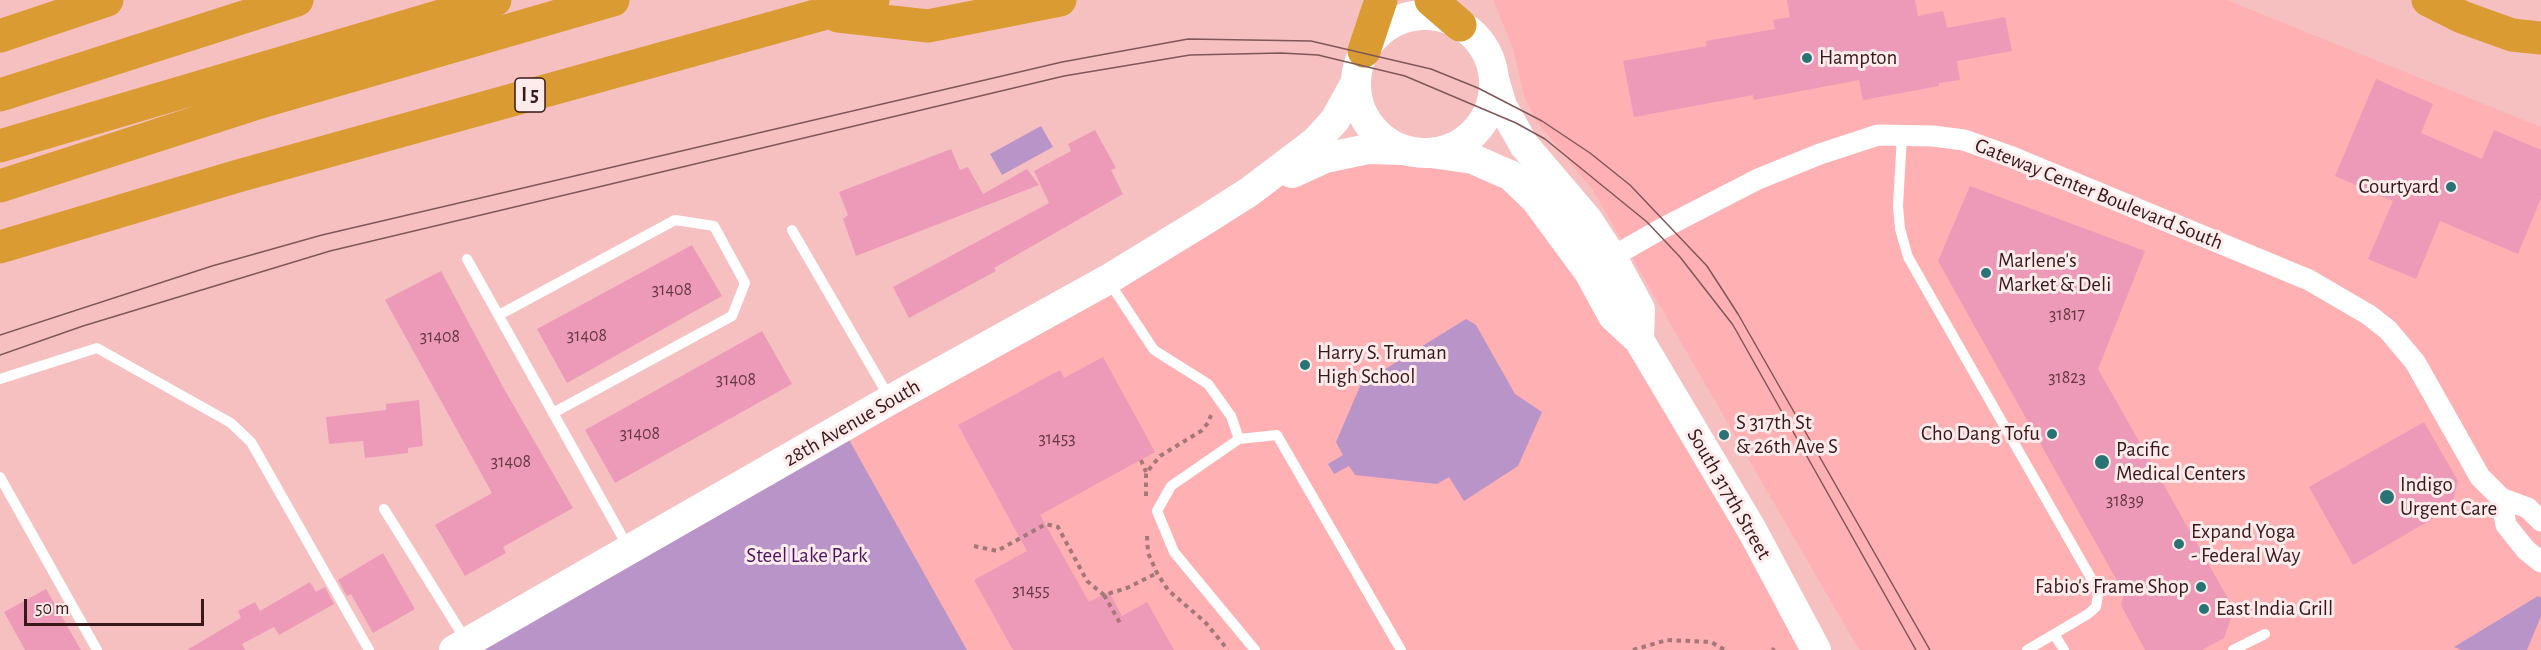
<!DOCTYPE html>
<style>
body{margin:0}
#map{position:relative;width:2541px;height:650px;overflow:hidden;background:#f6c0c1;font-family:"Alegreya Sans",sans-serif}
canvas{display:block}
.scale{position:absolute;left:24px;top:599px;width:180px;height:27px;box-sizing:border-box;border:3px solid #39181a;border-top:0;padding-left:8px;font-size:18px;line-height:21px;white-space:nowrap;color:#39181a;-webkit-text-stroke:4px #feebeb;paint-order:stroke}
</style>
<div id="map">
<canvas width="2541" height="650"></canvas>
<div class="scale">50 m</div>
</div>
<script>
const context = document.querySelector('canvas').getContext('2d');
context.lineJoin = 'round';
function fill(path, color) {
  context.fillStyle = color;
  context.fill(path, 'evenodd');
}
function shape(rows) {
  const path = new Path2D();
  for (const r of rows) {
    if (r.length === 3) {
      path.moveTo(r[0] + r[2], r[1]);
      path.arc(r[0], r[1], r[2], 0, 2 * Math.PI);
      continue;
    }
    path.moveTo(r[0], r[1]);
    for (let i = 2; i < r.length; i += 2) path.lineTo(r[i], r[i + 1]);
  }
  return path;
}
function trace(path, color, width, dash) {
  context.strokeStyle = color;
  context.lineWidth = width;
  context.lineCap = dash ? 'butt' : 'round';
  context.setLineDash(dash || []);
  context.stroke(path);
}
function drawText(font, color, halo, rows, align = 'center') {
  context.font = font + ' "Alegreya Sans",sans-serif';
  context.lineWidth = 6;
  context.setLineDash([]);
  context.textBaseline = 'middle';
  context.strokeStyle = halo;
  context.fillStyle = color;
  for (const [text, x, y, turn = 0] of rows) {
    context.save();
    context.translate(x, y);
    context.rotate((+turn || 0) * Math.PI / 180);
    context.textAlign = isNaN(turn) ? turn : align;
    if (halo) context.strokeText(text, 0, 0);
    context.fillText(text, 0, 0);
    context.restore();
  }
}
const built = shape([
 [1493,0,2227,0,2541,127,2541,650,1859,650,1593,190,1536,121,1524,96,1513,48],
 [1416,153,1473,159,1584,239,1816,650,967,650,843,429,1325,158]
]);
const green = shape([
 [1041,126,1053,147,1002,175,990,154],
 [1466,319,1476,325,1515,394,1542,412,1518,466,1464,501,1449,477,1437,484,1355,475,1349,466,1334,474,1328,464,1343,455,1336,442,1361,384],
 [843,429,967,650,454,650],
 [2538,596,2541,598,2541,616,2527,650,2462,650,2454,647]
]);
const building = shape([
 [1787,0,1915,0,1918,16,1943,11,1947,28,2005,17,2012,51,1957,61,1960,80,1939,83,1939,86,1863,100,1859,80,1754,100,1753,95,1634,117,1623,61,1707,46,1706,41,1775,29,1773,20,1790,17],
 [2376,79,2433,104,2421,133,2482,159,2494,130,2541,150,2541,198,2518,254,2440,221,2416,279,2368,259,2393,201,2335,176],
 [1095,130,1116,168,1111,170,1123,194,994,268,996,271,909,318,893,287,1049,203,1034,171,1071,151,1068,144],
 [951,149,960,170,968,167,983,194,1027,169,1039,185,856,256,843,219,848,215,839,192],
 [1970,186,2145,251,2098,369,2234,609,2224,638,2202,650,2145,650,2121,605,2124,593,1938,261],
 [692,245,722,296,567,383,537,329],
 [441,271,503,387,573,508,503,547,506,553,465,576,435,525,492,493,385,300],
 [762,331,792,384,615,483,585,430],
 [1103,357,1155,452,1040,515,1089,602,1109,592,1122,616,1147,602,1174,650,1013,650,974,580,1027,551,958,425,1060,370,1064,378],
 [419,400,423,446,408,448,408,453,365,458,363,441,329,444,326,417,386,410,386,404],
 [2424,422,2458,481,2451,508,2353,565,2309,487],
 [383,553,415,609,373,633,351,594,347,596,338,580],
 [310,582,316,592,325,587,334,604,279,635,274,627,242,644,245,650,187,650,241,618,238,611,255,602,260,611],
 [46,589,81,650,25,650,4,612]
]);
const path = shape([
 [1141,460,1146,472],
 [1146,496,1146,473,1160,456,1201,431,1208,423,1211,415],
 [1147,536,1148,553,1157,573,1168,590,1205,622,1228,650],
 [974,546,997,551,1046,524,1058,527,1087,581,1104,595,1127,588,1157,573],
 [1104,595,1120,623],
 [1633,650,1667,640,1711,642,1725,650],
 [1773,650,1774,648]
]);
const lane = shape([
 [1902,135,1898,206,1900,229,1908,257,2095,585,2098,595,2096,607,2088,614,2027,650],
 [792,230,889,397],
 [467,259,628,547],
 [1109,282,1154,350,1208,384,1231,416,1239,439],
 [499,315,675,220,714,226,745,283,732,316,553,413],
 [0,379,97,348,231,423,251,442,369,650],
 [0,477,97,650],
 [384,509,467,642],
 [2054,634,2064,650],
 [1255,650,1174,552,1157,511,1171,486,1239,439,1277,435,1401,650],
 [2233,650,2265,634]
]);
const street = shape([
 [1612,257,1661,229,1758,179,1820,154,1878,135,1933,136,1964,140,2012,157,2309,280,2369,315,2388,330,2415,362,2480,477,2501,498,2528,508,2541,521],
 [2501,498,2506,525,2526,550,2541,562]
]);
const secondary = shape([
 [1425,84,69],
 [1494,79,1502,106,1524,145,1587,219,1612,257,1640,309,1639,340],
 [1431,153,1473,159,1500,171,1510,175,1536,200,1589,272,1613,316,1639,340,1752,530,1816,650],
 [1292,173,1325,158,1368,149,1402,150],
 [454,650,890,400,1107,280,1205,220,1249,192,1315,142,1335,120,1356,82]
]);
const highway = shape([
 [1431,0,1460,25],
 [2428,0,2462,17,2512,35,2541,38],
 [838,16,928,26,1060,0],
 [0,36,107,0],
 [1364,51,1381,0],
 [0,95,297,0],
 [0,146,495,0],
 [0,186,254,104,613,0],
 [0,247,238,176,873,0]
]);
const tram = shape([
 [0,335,212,266,322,235,1062,62,1188,39,1311,41,1431,69,1478,88,1542,121,1590,153,1630,185,1707,266,1738,314,1930,650],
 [0,355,83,326,330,251,1064,76,1190,55,1281,53,1318,55,1405,76,1516,123,1545,139,1647,222,1680,257,1733,325,1916,650]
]);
const markers = [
 [1807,58,6,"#297374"],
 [2451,187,6,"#297374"],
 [1986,273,6,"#297374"],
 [1305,365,6,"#297374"],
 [2052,434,6,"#297374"],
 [1724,435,6,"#297374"],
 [2102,462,8,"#297374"],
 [2387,497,8,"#297374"],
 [2179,544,6,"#297374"],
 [2201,587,6,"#297374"],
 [2204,609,6,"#297374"]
];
const numberNames = [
 ["31408",672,290],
 ["31817",2067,315],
 ["31408",587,336],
 ["31408",440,337],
 ["31823",2067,378],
 ["31408",736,380],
 ["31408",640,434],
 ["31453",1057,439],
 ["31408",511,462],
 ["31839",2125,501],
 ["31455",1031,591]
];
const shields = [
 [530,95,30]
];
const shieldNames = [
 ["I 5",530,95]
];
const poiNames = [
 ["Hampton",1819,58],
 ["Courtyard",2439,187,"right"],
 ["Marlene's",1998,261],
 ["Market & Deli",1998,285],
 ["Harry S. Truman",1317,353],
 ["High School",1317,377],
 ["S 317th St",1736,423],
 ["& 26th Ave S",1736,447],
 ["Cho Dang Tofu",2040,434,"right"],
 ["Pacific",2116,450],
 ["Medical Centers",2116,474],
 ["Indigo",2400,485],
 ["Urgent Care",2400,509],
 ["Expand Yoga",2191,532],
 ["- Federal Way",2191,556],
 ["Fabio's Frame Shop",2189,587,"right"],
 ["East India Grill",2216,609]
];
const streetNames = [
 ["Gateway Center Boulevard South",2099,194,22],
 ["28th Avenue South",852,423,-30],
 ["South 317th Street",1729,494,60]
];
const parkNames = [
 ["Steel Lake Park",807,556]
];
fill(built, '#feb0b3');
fill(green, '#b994c8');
fill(building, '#ec9ab8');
trace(path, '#a47778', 4, [4.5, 4.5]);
trace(lane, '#fff', 10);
trace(street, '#fff', 21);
trace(secondary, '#fff', 30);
trace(highway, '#d99b32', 33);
trace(tram, '#805759', 1.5);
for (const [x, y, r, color] of markers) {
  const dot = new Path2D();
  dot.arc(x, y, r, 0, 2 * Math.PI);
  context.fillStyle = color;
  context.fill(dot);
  trace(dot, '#feebeb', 2);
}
drawText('18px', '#663842', null, numberNames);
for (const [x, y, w] of shields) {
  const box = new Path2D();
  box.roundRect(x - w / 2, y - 17, w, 34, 4.5);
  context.fillStyle = '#feebeb';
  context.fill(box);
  trace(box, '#39181a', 1.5);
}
drawText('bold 20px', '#39181a', null, shieldNames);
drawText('21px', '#39181a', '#feebeb', poiNames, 'left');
drawText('21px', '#39181a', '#feebeb', streetNames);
drawText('21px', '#4e1360', '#feebeb', parkNames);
</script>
